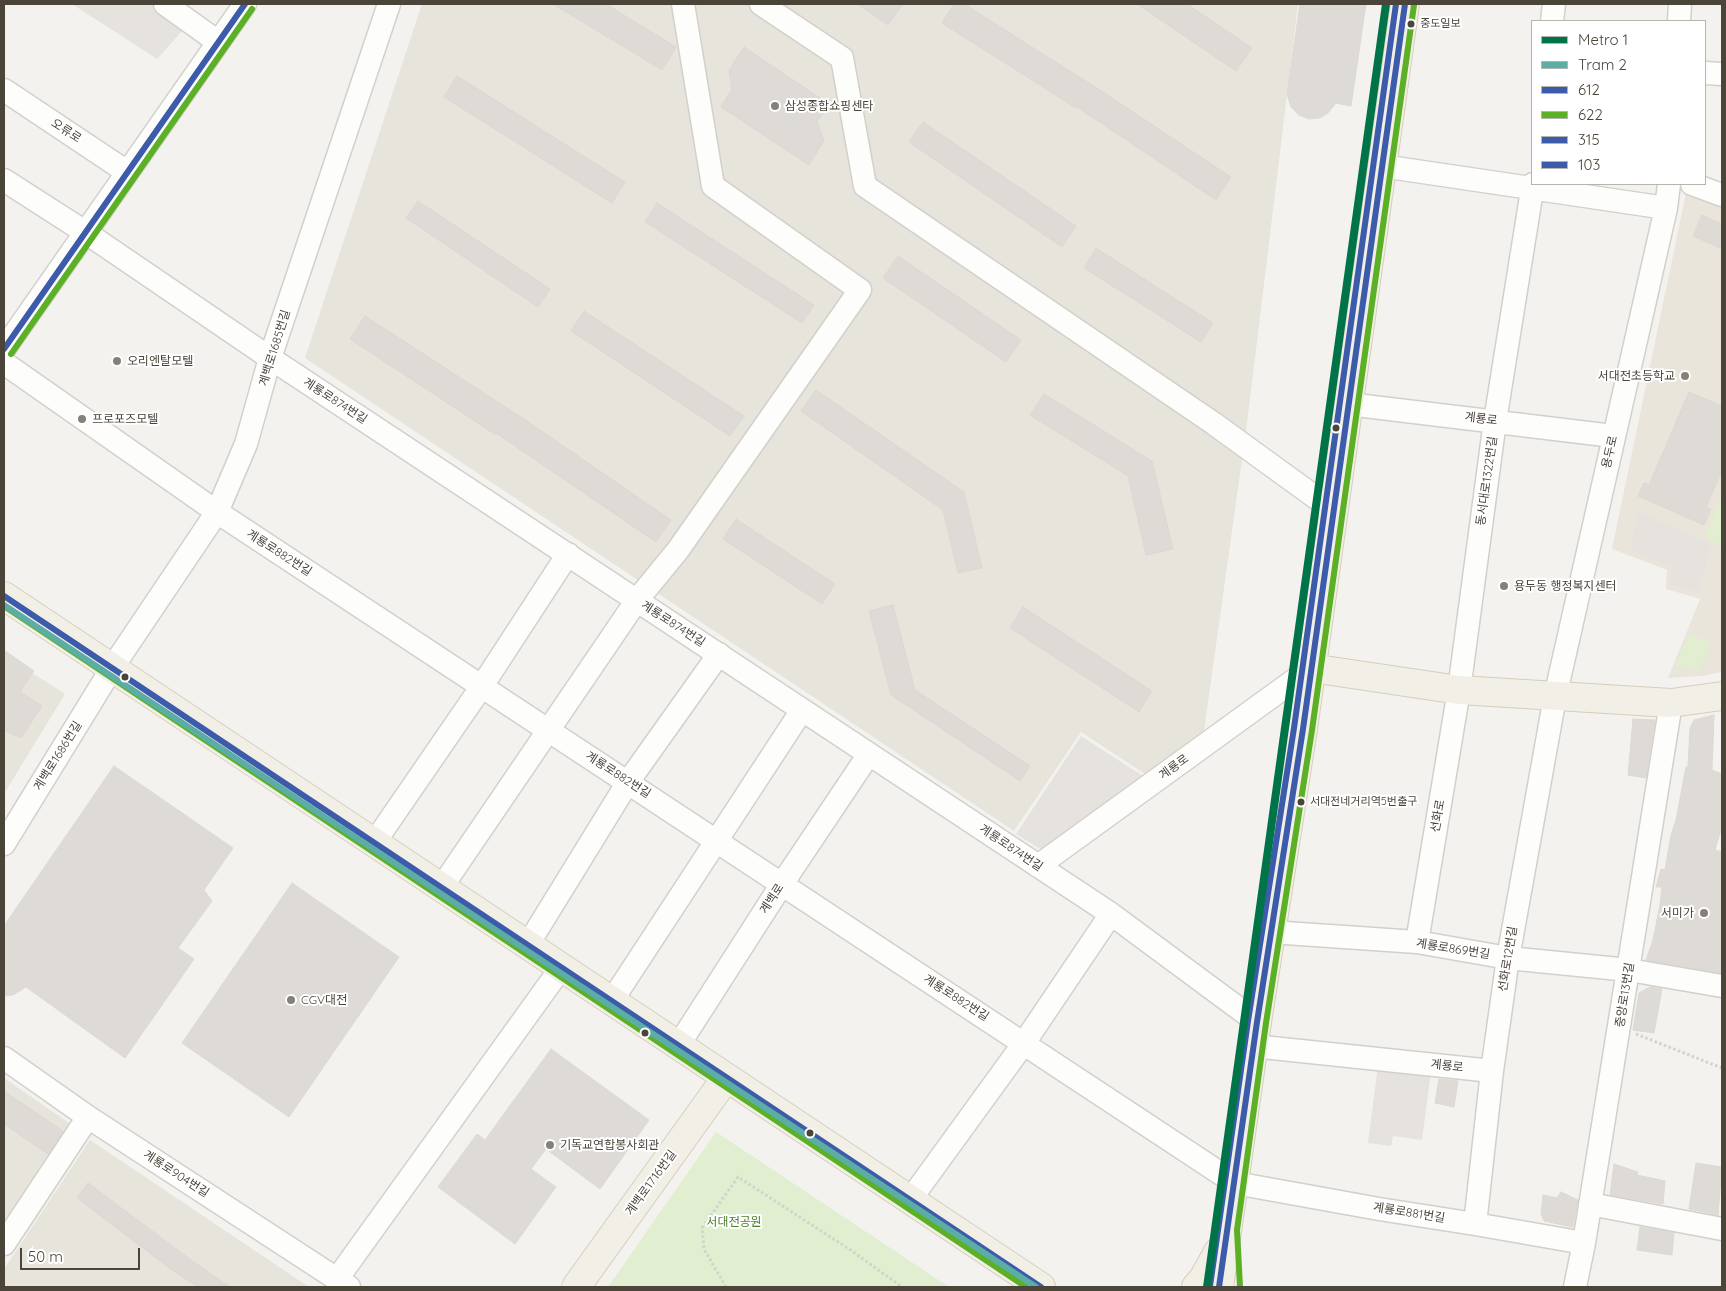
<!DOCTYPE html>
<meta charset="utf-8">
<style>
body{margin:0}
#map{position:relative;width:1726px;height:1291px;overflow:hidden;background:#f4f2ee;font-family:Quicksand,sans-serif}
canvas{display:block}
.frame{position:absolute;inset:0;border:5px solid #4b4439;pointer-events:none}
.legend{position:absolute;left:1531px;top:20px;width:175px;height:165px;box-sizing:border-box;background:#fff;border:1px solid #b7b4b0;margin:0;padding:6px 9px;list-style:none;font-size:15px;color:#4b4439}
.legend li{display:flex;align-items:center;gap:10px;height:25px}
.legend b{width:25px;border:1px solid #b7b4b0}
.scale{position:absolute;left:20px;top:1248px;width:120px;height:22px;box-sizing:border-box;border:2px solid #4b4439;border-top:0;padding-left:6px;font-size:15px;line-height:18px;white-space:nowrap;color:#4b4439;-webkit-text-stroke:4px #fff;paint-order:stroke}
</style>
<div id="map">
<canvas width="1726" height="1291"></canvas>
<div class="frame"></div>
<ul class="legend">
<li><b style="height:6px;background:#007448"></b>Metro 1</li>
<li><b style="height:6px;background:#5cada6"></b>Tram 2</li>
<li><b style="height:6px;background:#3d5bab"></b>612</li>
<li><b style="height:6px;background:#5bb025"></b>622</li>
<li><b style="height:6px;background:#3d5bab"></b>315</li>
<li><b style="height:6px;background:#3d5bab"></b>103</li>
</ul>
<div class="scale">50 m</div>
</div>
<script>
const context = document.querySelector('canvas').getContext('2d');
context.lineJoin = 'round';
function fill(path, color) {
  context.fillStyle = color;
  context.fill(path, 'evenodd');
}
function shape(rows) {
  const path = new Path2D();
  for (const r of rows) {
    path.moveTo(r[0], r[1]);
    for (let i = 2; i < r.length; i += 2) path.lineTo(r[i], r[i + 1]);
  }
  return path;
}
function trace(path, color, width, dash) {
  context.strokeStyle = color;
  context.lineWidth = width;
  context.lineCap = dash ? 'butt' : 'round';
  context.setLineDash(dash || []);
  context.stroke(path);
}
function drawText(font, color, halo, rows, align = 'center') {
  context.font = font + ' Quicksand,"Noto Sans KR",sans-serif';
  context.lineWidth = 4;
  context.setLineDash([]);
  context.textBaseline = 'middle';
  context.strokeStyle = halo;
  context.fillStyle = color;
  for (const [text, x, y, turn = 0] of rows) {
    context.save();
    context.translate(x, y);
    context.rotate((+turn || 0) * Math.PI / 180);
    context.textAlign = isNaN(turn) ? turn : align;
    if (halo) context.strokeText(text, 0, 0);
    context.fillText(text, 0, 0);
    context.restore();
  }
}
const residential = shape([
 [422,4,1298,4,1247,424,1203,738,1148,776,1081,732,1014,831,305,358],
 [4,655,65,694,4,794],
 [4,1078,72,1125,4,1226],
 [90,1140,309,1287,4,1287,4,1269]
]);
const education = shape([
 [1687,188,1722,203,1722,672,1702,676,1668,678,1700,599,1666,589,1667,570,1612,549]
]);
const green = shape([
 [1722,494,1722,573,1720,545,1705,537],
 [1688,634,1712,642,1698,671,1675,665],
 [716,1132,949,1287,608,1287]
]);
const parking = shape([
 [72,4,151,4,184,29,157,59],
 [1638,511,1712,546,1697,592,1670,585,1671,567,1631,550],
 [1081,736,1143,776,1042,850,1016,834],
 [1378,1065,1431,1072,1422,1140,1393,1136,1391,1146,1368,1143]
]);
const building = shape([
 [553,4,606,4,676,47,662,70,553,4],
 [858,4,903,4,888,25,858,4],
 [954,4,964,4,1103,92,1231,177,1216,200,1077,107,1076,108,942,23,954,4],
 [1137,4,1187,4,1252,48,1236,71,1137,4],
 [1300,4,1366,4,1351,106,1336,103,1328,113,1320,118,1309,119,1299,115,1291,107,1287,94,1300,4],
 [744,47,829,104,817,122,824,141,809,165,721,107,732,89,729,70,744,47],
 [457,76,625,182,612,203,444,97,457,76],
 [923,122,1076,226,1062,247,909,142,923,122],
 [418,201,550,289,538,307,406,218,418,201],
 [657,203,814,305,802,323,645,222,657,203],
 [1702,215,1722,224,1722,249,1693,236,1702,215],
 [1096,248,1213,323,1201,342,1084,268,1096,248],
 [898,256,1021,340,1006,362,883,278,898,256],
 [584,311,744,416,730,436,571,331,584,311],
 [365,316,527,421,671,520,656,542,496,433,496,435,350,339,365,316],
 [816,390,964,492,982,568,958,573,943,510,801,411,816,390],
 [1689,392,1722,406,1722,470,1706,507,1711,509,1704,525,1638,496,1644,483,1649,485,1689,392],
 [1044,394,1152,461,1173,549,1146,555,1128,476,1030,415,1044,394],
 [736,519,835,584,822,604,723,539,736,519],
 [893,605,915,690,1030,766,1020,781,891,695,869,611,893,605],
 [1023,607,1152,691,1139,712,1010,628,1023,607],
 [4,650,34,671,20,692,42,706,21,738,4,730,4,650],
 [1714,715,1712,770,1722,774,1722,826,1715,850,1722,852,1722,973,1646,960,1653,940,1660,905,1662,887,1656,887,1661,869,1665,870,1671,835,1676,820,1686,767,1688,767,1690,728,1694,720,1714,715],
 [1633,719,1655,720,1646,778,1628,775,1633,719],
 [114,766,233,848,204,890,212,901,178,948,194,959,125,1058,26,987,13,995,4,996,4,926,114,766],
 [292,883,399,957,289,1117,182,1043,292,883],
 [1650,987,1662,989,1654,1033,1633,1030,1639,993,1650,987],
 [551,1049,649,1120,600,1189,546,1149,531,1169,556,1187,515,1244,438,1187,477,1134,485,1140,551,1049],
 [1439,1079,1458,1081,1454,1107,1435,1103,1439,1079],
 [4,1091,63,1131,48,1154,4,1124,4,1091],
 [1696,1163,1722,1167,1718,1215,1689,1209,1696,1163],
 [1614,1164,1638,1172,1637,1175,1665,1181,1663,1204,1610,1195,1614,1164],
 [88,1183,191,1260,230,1287,198,1287,172,1270,77,1198,88,1183],
 [1561,1192,1578,1200,1573,1227,1572,1227,1544,1221,1541,1214,1543,1195,1557,1198,1561,1192],
 [1640,1227,1674,1233,1672,1255,1637,1250,1640,1227]
]);
const path = shape([
 [1636,1034,1722,1068],
 [726,1287,704,1249,702,1228,738,1177,849,1249,902,1287]
]);
const minor = shape([
 [165,4,218,42],
 [761,4,842,58,865,186,1213,423,1333,510],
 [1552,21,1554,4],
 [1679,21,1680,4],
 [1705,73,1722,74],
 [4,90,127,172],
 [1382,166,1666,208],
 [4,180,85,232,270,358,1111,914,1257,1022],
 [1692,184,1722,195],
 [4,349,245,4],
 [4,363,217,512,1235,1183,1379,1209,1475,1224,1584,1243],
 [1348,404,1613,436],
 [374,843,482,686,568,554],
 [4,844,112,668,217,512,246,444,270,358,389,4],
 [1038,866,1311,668],
 [441,888,637,600,678,550,860,290,713,186,683,4],
 [1271,932,1417,942,1508,958,1629,970,1722,986],
 [1417,942,1459,690,1495,421,1533,184],
 [527,946,628,782,719,654],
 [611,1002,802,710],
 [678,1046,782,884,869,754],
 [1253,1046,1492,1071],
 [4,1058,88,1117,349,1287],
 [910,1200,1024,1043,1111,914],
 [1590,1204,1722,1229],
 [1475,1224,1492,1071,1508,958,1555,697,1666,208,1669,184],
 [4,1244,88,1117],
 [337,1279,561,968],
 [1575,1287,1584,1243,1671,703]
]);
const major = shape([
 [4,596,1041,1287],
 [1311,668,1459,690,1671,703,1722,696],
 [576,1287,726,1078],
 [1196,1287,1203,1279,1218,1252],
 [1219,1287,1257,1022,1303,729,1405,4]
]);
const bus1 = shape([
 [4,349,245,4],
 [4,596,1041,1287]
]);
const bus2 = shape([
 [11,354,252,9],
 [4,606,1026,1287],
 [1240,1287,1237,1230,1266,1023,1312,730,1414,5]
]);
const bus3 = shape([
 [1219,1287,1257,1022,1303,729,1405,4]
]);
const bus4 = shape([
 [1210,1286,1248,1021,1294,728,1396,4]
]);
const tram1 = shape([
 [4,605,1036,1287]
]);
const metro1 = shape([
 [1207,1287,1386,4]
]);
const markers = [
 [1411,24,4.5,"#4b4439"],
 [775,106,5,"#868178"],
 [117,361,5,"#868178"],
 [1685,376,5,"#868178"],
 [82,419,5,"#868178"],
 [1336,428,4.5,"#4b4439"],
 [1504,586,5,"#868178"],
 [125,677,4.5,"#4b4439"],
 [1301,802,4.5,"#4b4439"],
 [1704,913,5,"#868178"],
 [291,1000,5,"#868178"],
 [645,1033,4.5,"#4b4439"],
 [810,1133,4.5,"#4b4439"],
 [550,1145,5,"#868178"]
];
const busNames = [
 ["중도일보",1420,24],
 ["서대전네거리역5번출구",1310,802]
];
const poiNames = [
 ["삼성종합쇼핑센타",785,106],
 ["오리엔탈모텔",127,361],
 ["서대전초등학교",1675,376,"right"],
 ["프로포즈모텔",92,419],
 ["용두동 행정복지센터",1514,586],
 ["서미가",1694,913,"right"],
 ["CGV대전",301,1000],
 ["기독교연합봉사회관",560,1145]
];
const streetNames = [
 ["오류로",66,131,33],
 ["계백로1685번길",275,348,-73],
 ["계룡로874번길",335,401,33],
 ["계룡로",1481,419,7],
 ["용두로",1610,452,-77],
 ["동서대로1322번길",1487,481,-82],
 ["계룡로882번길",279,553,33],
 ["계룡로874번길",673,624,33],
 ["계백로1686번길",58,756,-58],
 ["계룡로",1174,767,-36],
 ["계룡로882번길",618,775,33],
 ["선화로",1438,816,-80],
 ["계룡로874번길",1011,848,34],
 ["계백로",772,899,-57],
 ["계룡로869번길",1453,949,9],
 ["선화로12번길",1508,959,-81],
 ["중앙로13번길",1625,995,-81],
 ["계룡로882번길",956,998,33],
 ["계룡로",1447,1066,6],
 ["계룡로904번길",176,1174,33],
 ["계백로1716번길",651,1183,-54],
 ["계룡로881번길",1409,1213,9]
];
const parkNames = [
 ["서대전공원",734,1222]
];
fill(residential, '#e7e4dc');
fill(education, '#eae5da');
fill(green, '#e1eecf');
fill(parking, '#e6e3df');
fill(building, '#dedbd6');
trace(building, '#dcd9d4', 1);
trace(minor, '#d2d0cb', 25);
trace(major, '#d6cebb', 30);
trace(path, '#d3d2cc', 3, [2.5, 2.5]);
trace(minor, '#fdfdfc', 22);
trace(major, '#f2efe6', 28);
trace(bus1, '#3d5bab', 6);
trace(bus2, '#5bb025', 6);
trace(bus3, '#3d5bab', 6);
trace(bus4, '#3d5bab', 6);
trace(tram1, '#5cada6', 6);
trace(metro1, '#007448', 8);
for (const [x, y, r, color] of markers) {
  const dot = new Path2D();
  dot.arc(x, y, r, 0, 2 * Math.PI);
  context.fillStyle = color;
  context.fill(dot);
  trace(dot, '#fff', 2);
}
drawText('11px', '#4b4439', '#fff', busNames, 'left');
drawText('12px', '#4b4439', '#fff', poiNames, 'left');
drawText('12px', '#4b4439', '#fff', streetNames);
drawText('12px', '#4a7f2a', '#fff', parkNames);
</script>
